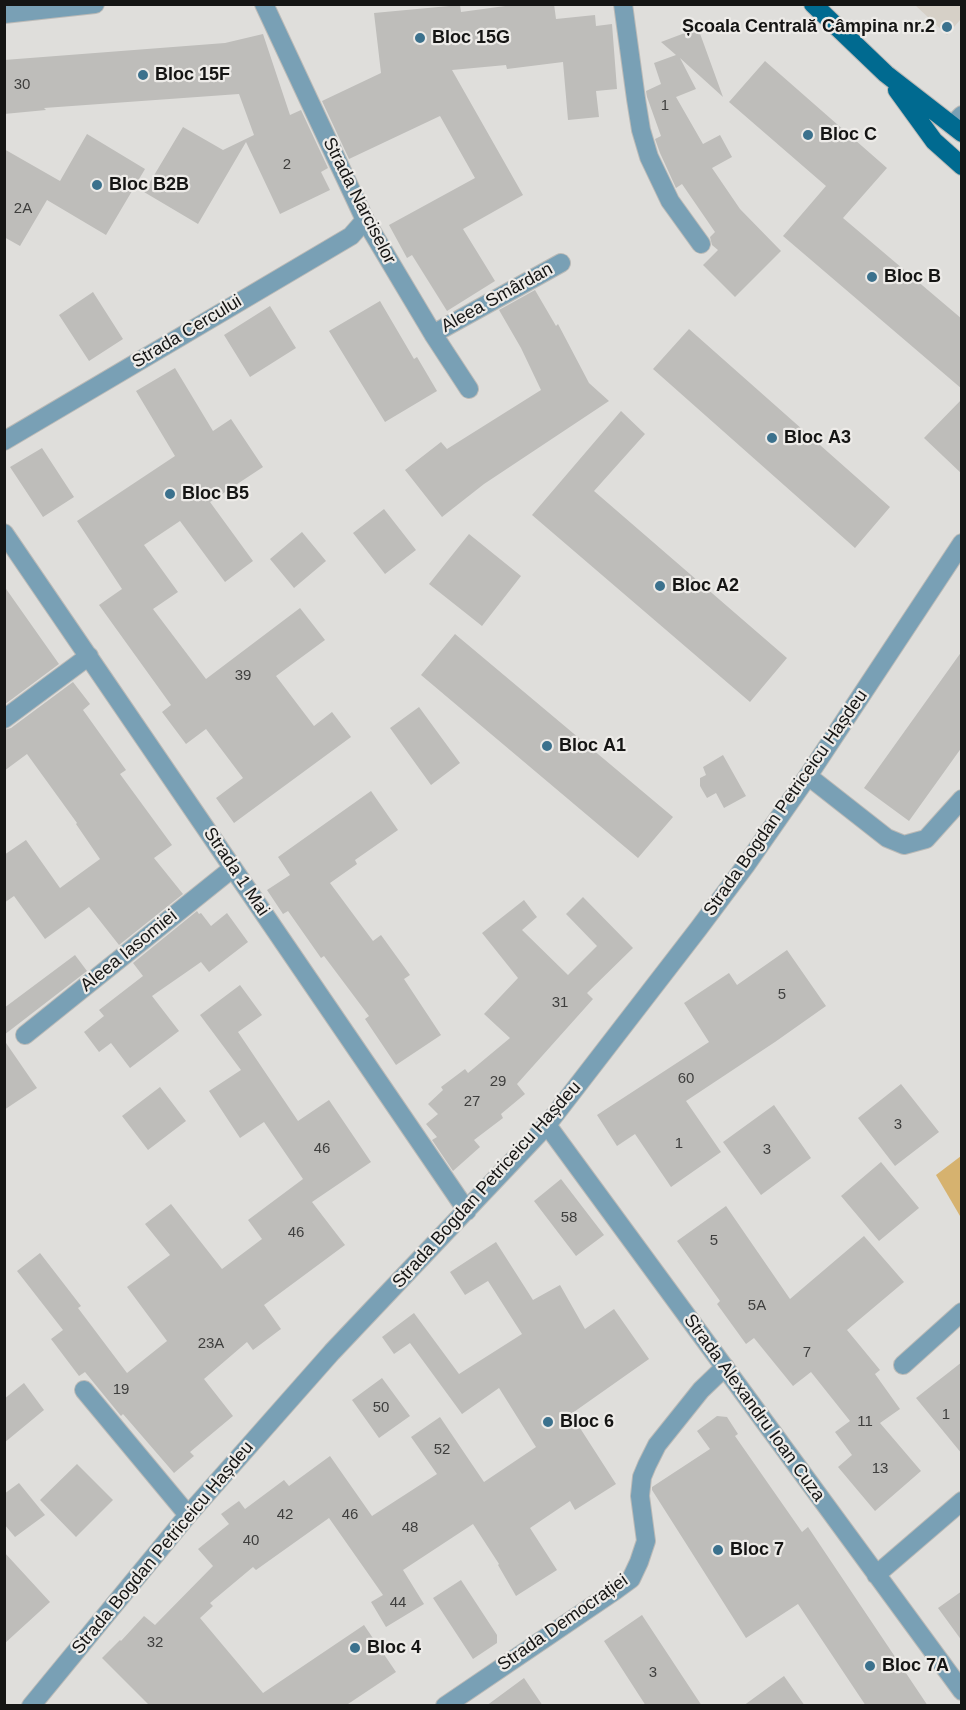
<!DOCTYPE html>
<meta charset="utf-8">
<style>
body{margin:0}
#map{position:relative;width:966px;height:1710px;overflow:hidden;background:#dfdedb;font-family:Arial,sans-serif}
canvas{display:block}
.frame{position:absolute;inset:0;border:6px solid #151514;pointer-events:none}
</style>
<div id="map">
<canvas width="966" height="1710"></canvas>
<div class="frame"></div>
</div>
<script>
const context = document.querySelector('canvas').getContext('2d');
context.lineJoin = 'round';
function fill(path, color) {
  context.fillStyle = color;
  context.fill(path, 'evenodd');
}
function shape(rows) {
  const path = new Path2D();
  for (const r of rows) {
    path.moveTo(r[0], r[1]);
    for (let i = 2; i < r.length; i += 2) path.lineTo(r[i], r[i + 1]);
  }
  return path;
}
function trace(path, color, width, dash) {
  context.strokeStyle = color;
  context.lineWidth = width;
  context.lineCap = dash ? 'butt' : 'round';
  context.setLineDash(dash || []);
  context.stroke(path);
}
function drawText(font, color, halo, rows, align = 'center') {
  context.font = font + ' Arial,sans-serif';
  context.lineWidth = 4.5;
  context.setLineDash([]);
  context.textBaseline = 'middle';
  context.strokeStyle = halo;
  context.fillStyle = color;
  for (const [text, x, y, turn = 0] of rows) {
    context.save();
    context.translate(x, y);
    context.rotate((+turn || 0) * Math.PI / 180);
    context.textAlign = isNaN(turn) ? turn : align;
    if (halo) context.strokeText(text, 0, 0);
    context.fillText(text, 0, 0);
    context.restore();
  }
}
const built = shape([
 [915,5,961,5,961,19,947,35]
]);
const green = shape([
 [961,1156,962,1214,960,1216,936,1175]
]);
const building = shape([
 [520,4,554,4,556,19,595,15,596,26,612,24,617,89,596,91,599,117,568,120,563,62,507,69,506,65,452,70,523,195,463,229,495,281,447,311,412,255,407,258,389,225,475,178,440,116,349,159,322,101,381,73,374,13,460,5,461,12],
 [698,28,723,97,680,58,696,89,676,97,703,144,720,135,732,157,712,168,740,209,781,251,735,297,703,265,718,250,712,245,710,237,715,232,682,184,676,188,660,153,655,139,661,136,647,97,646,91,661,84,654,63,676,55,661,42],
 [263,34,290,115,301,110,328,168,321,172,330,190,280,214,246,142,198,224,144,192,183,127,223,150,254,135,239,94,44,108,46,110,4,114,4,60,225,43],
 [765,61,887,168,843,218,962,319,962,389,783,236,826,186,729,102],
 [87,134,145,169,106,235,47,200,20,246,4,237,4,149,60,181],
 [535,290,556,326,558,324,589,383,609,401,484,484,442,517,405,470,441,442,447,449,541,390,521,348,499,310],
 [93,292,123,339,89,361,59,315],
 [380,301,414,359,417,357,437,391,385,422,329,331],
 [270,306,296,348,250,377,224,335],
 [689,329,890,507,855,548,653,369],
 [175,368,213,431,231,419,263,467,210,502,253,561,225,582,180,521,144,545,178,592,153,609,206,679,300,608,325,640,276,676,314,726,332,712,351,737,234,823,216,798,243,778,206,729,186,744,162,712,171,705,99,605,122,589,77,521,175,456,136,391],
 [962,399,962,474,924,438],
 [621,411,645,434,594,491,787,658,750,702,532,515],
 [42,448,74,497,43,517,10,467],
 [384,509,416,550,385,574,353,533],
 [302,532,326,561,294,588,270,559],
 [469,534,521,576,482,626,429,584],
 [4,586,59,664,4,705],
 [455,634,673,817,638,858,421,675],
 [962,651,962,747,909,821,864,788],
 [73,682,90,704,83,710,126,770,120,774,172,845,154,858,183,894,119,945,89,907,45,939,14,896,4,903,4,855,26,840,60,888,100,859,76,824,77,823,27,754,4,771,4,730,11,728],
 [419,707,460,763,431,785,390,728],
 [723,755,746,796,724,808,716,793,707,798,700,786,700,778,706,775,703,767],
 [371,791,398,830,355,860,357,864,330,883,373,941,381,935,410,975,404,979,441,1035,396,1065,365,1019,369,1016,324,956,321,958,288,911,283,914,267,890,290,875,278,857],
 [583,897,633,948,587,993,593,999,517,1084,525,1094,501,1114,503,1118,474,1140,480,1147,453,1171,432,1140,437,1137,426,1124,438,1114,428,1104,443,1090,441,1087,465,1069,468,1073,510,1038,484,1014,518,978,482,933,524,900,537,917,522,930,568,975,597,946,566,914],
 [197,911,199,914,201,913,211,926,227,913,248,942,209,972,201,962,152,996,179,1031,130,1068,111,1043,99,1052,84,1032,104,1016,99,1010,143,976,133,963],
 [787,950,826,1006,775,1042,686,1101,721,1152,671,1187,635,1134,617,1146,597,1115,709,1042,684,1003,729,973,737,985],
 [75,955,87,971,4,1035,4,1008],
 [240,985,262,1015,238,1032,298,1121,329,1100,371,1162,312,1202,345,1245,264,1305,281,1329,253,1350,247,1342,204,1379,233,1416,190,1452,194,1456,174,1473,123,1414,121,1416,85,1372,79,1376,51,1339,63,1330,17,1271,40,1253,81,1306,78,1308,127,1373,167,1341,127,1287,170,1255,145,1224,171,1204,222,1269,262,1239,248,1220,303,1179,264,1122,240,1138,209,1091,241,1070,200,1015],
 [4,1040,37,1088,4,1110],
 [901,1084,939,1132,895,1166,858,1118],
 [160,1087,186,1121,148,1150,122,1116],
 [774,1105,811,1158,761,1195,723,1142],
 [881,1162,919,1208,879,1241,841,1196],
 [561,1179,604,1235,576,1256,534,1201],
 [726,1206,790,1299,864,1236,904,1282,847,1330,880,1370,875,1374,900,1409,880,1423,921,1471,875,1511,838,1467,852,1455,835,1432,850,1421,811,1372,793,1386,754,1338,746,1344,717,1304,720,1301,677,1241],
 [496,1242,533,1300,560,1285,585,1329,614,1309,649,1359,571,1414,616,1484,575,1510,570,1501,530,1528,557,1570,516,1596,498,1565,499,1564,473,1524,403,1570,424,1604,386,1627,371,1602,383,1595,329,1518,256,1570,253,1567,210,1603,213,1606,200,1618,263,1693,364,1625,396,1672,345,1706,150,1706,102,1658,120,1640,121,1641,144,1616,155,1625,213,1566,198,1549,229,1524,221,1514,239,1501,245,1509,284,1480,289,1486,330,1456,372,1516,437,1474,411,1437,440,1417,484,1482,536,1447,499,1388,462,1414,410,1343,394,1354,382,1337,414,1313,459,1374,522,1334,488,1281,465,1295,450,1272],
 [962,1362,962,1454,916,1398],
 [382,1378,410,1416,379,1438,352,1400],
 [24,1383,44,1410,4,1443,4,1399],
 [717,1416,727,1417,738,1434,735,1436,802,1532,808,1527,928,1706,866,1706,798,1604,746,1638,652,1490,652,1487,710,1449,697,1431],
 [77,1464,113,1500,76,1537,40,1500],
 [19,1483,45,1515,15,1537,4,1524,4,1494],
 [4,1552,50,1602,4,1644],
 [461,1580,497,1635,497,1643,473,1659,433,1598],
 [962,1591,962,1641,938,1608],
 [642,1615,702,1706,646,1706,604,1641],
 [784,1676,805,1706,743,1706],
 [524,1678,543,1706,486,1706]
]);
const minor = shape([
 [264,4,365,220,433,334,469,389],
 [623,4,636,99,641,130,649,157,670,201,701,244],
 [4,14,95,4],
 [952,125,962,115],
 [433,334,561,263],
 [4,441,351,236,365,220],
 [4,533,467,1211],
 [4,719,89,656],
 [808,776,887,838,904,845,926,839,962,799],
 [25,1035,233,868],
 [547,1125,962,1691],
 [903,1365,962,1312],
 [84,1390,188,1515],
 [876,1575,962,1501],
 [31,1706,188,1515,332,1352,547,1125,699,928,746,865,808,776,962,543],
 [445,1706,616,1590,631,1579,639,1562,646,1541,640,1496,642,1477,647,1465,657,1445,701,1390,725,1367]
]);
const major = shape([
 [813,4,886,74,962,133],
 [897,90,934,141,962,166]
]);
const markers = [
 [947,27,6,"#3b718d"],
 [420,38,6,"#3b718d"],
 [143,75,6,"#3b718d"],
 [808,135,6,"#3b718d"],
 [97,185,6,"#3b718d"],
 [872,277,6,"#3b718d"],
 [772,438,6,"#3b718d"],
 [170,494,6,"#3b718d"],
 [660,586,6,"#3b718d"],
 [547,746,6,"#3b718d"],
 [548,1422,6,"#3b718d"],
 [718,1550,6,"#3b718d"],
 [355,1648,6,"#3b718d"],
 [870,1666,6,"#3b718d"]
];
const numberNames = [
 ["30",22,85],
 ["1",665,106],
 ["2",287,165],
 ["2A",23,209],
 ["39",243,676],
 ["5",782,995],
 ["31",560,1003],
 ["60",686,1079],
 ["29",498,1082],
 ["27",472,1102],
 ["3",898,1125],
 ["1",679,1144],
 ["46",322,1149],
 ["3",767,1150],
 ["58",569,1218],
 ["46",296,1233],
 ["5",714,1241],
 ["5A",757,1306],
 ["23A",211,1344],
 ["7",807,1353],
 ["19",121,1390],
 ["50",381,1408],
 ["1",946,1415],
 ["11",865,1422],
 ["52",442,1450],
 ["13",880,1469],
 ["42",285,1515],
 ["46",350,1515],
 ["48",410,1528],
 ["40",251,1541],
 ["44",398,1603],
 ["32",155,1643],
 ["3",653,1673]
];
const poiNames = [
 ["Școala Centrală Câmpina nr.2",935,27,"right"],
 ["Bloc 15G",432,38],
 ["Bloc 15F",155,75],
 ["Bloc C",820,135],
 ["Bloc B2B",109,185],
 ["Bloc B",884,277],
 ["Bloc A3",784,438],
 ["Bloc B5",182,494],
 ["Bloc A2",672,586],
 ["Bloc A1",559,746],
 ["Bloc 6",560,1422],
 ["Bloc 7",730,1550],
 ["Bloc 4",367,1648],
 ["Bloc 7A",882,1666]
];
const streetNames = [
 ["Strada Narciselor",359,201,63],
 ["Aleea Smârdan",497,298,-29],
 ["Strada Cercului",187,332,-31],
 ["Strada Bogdan Petriceicu Hașdeu",786,803,-55],
 ["Strada 1 Mai",236,872,56],
 ["Aleea Iasomiei",129,951,-39],
 ["Strada Bogdan Petriceicu Hașdeu",487,1185,-48],
 ["Strada Alexandru Ioan Cuza",754,1408,54],
 ["Strada Bogdan Petriceicu Hașdeu",163,1548,-50],
 ["Strada Democrației",563,1623,-35]
];
fill(built, '#d6d0c7');
fill(green, '#d6b26f');
fill(building, '#bebdba');
trace(minor, '#bbbab7', 20);
trace(major, '#bbbab7', 20);
trace(minor, '#79a0b5', 18);
trace(major, '#006a90', 18);
for (const [x, y, r, color] of markers) {
  const dot = new Path2D();
  dot.arc(x, y, r, 0, 2 * Math.PI);
  context.fillStyle = color;
  context.fill(dot);
  trace(dot, '#edebe8', 2);
}
drawText('15px', '#3f3f3e', null, numberNames);
drawText('bold 18px', '#151514', '#edebe8', poiNames, 'left');
drawText('18px', '#151514', '#edebe8', streetNames);
</script>
